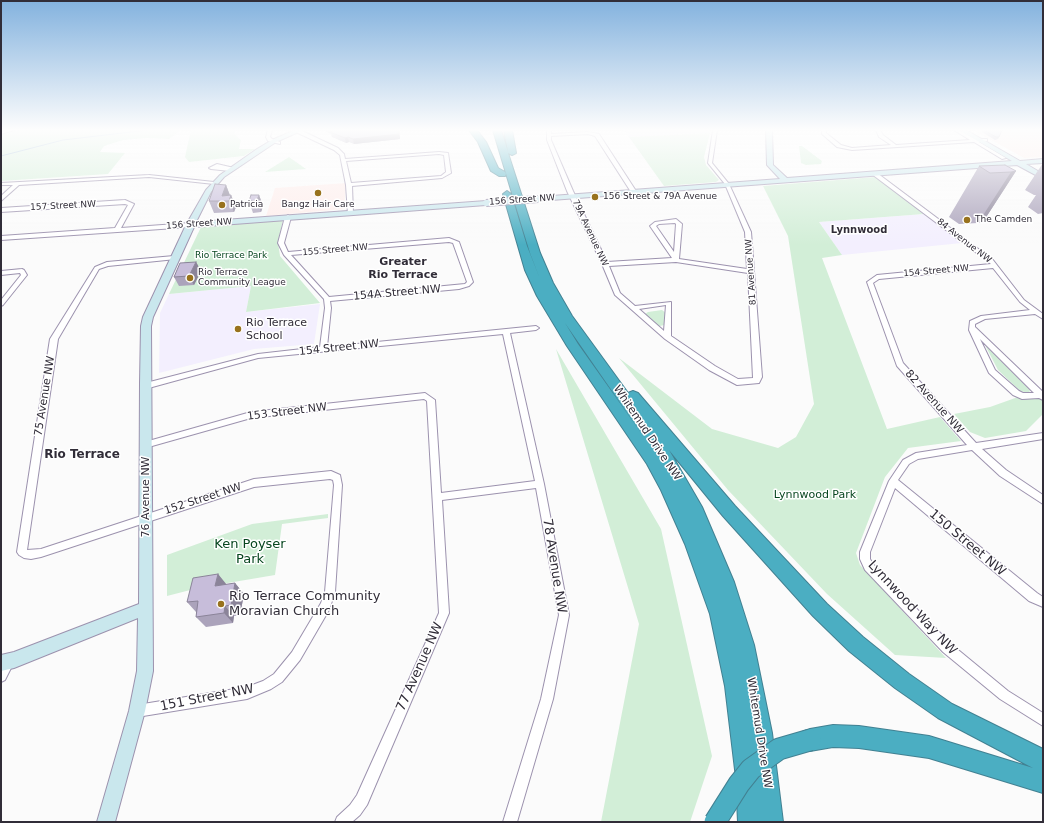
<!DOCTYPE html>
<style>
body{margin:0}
#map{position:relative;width:1044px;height:823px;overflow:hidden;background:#fbfbfb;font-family:"DejaVu Sans",sans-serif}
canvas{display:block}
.frame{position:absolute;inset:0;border:2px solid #312d38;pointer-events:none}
</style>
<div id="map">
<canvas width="1044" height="823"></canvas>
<div class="frame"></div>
</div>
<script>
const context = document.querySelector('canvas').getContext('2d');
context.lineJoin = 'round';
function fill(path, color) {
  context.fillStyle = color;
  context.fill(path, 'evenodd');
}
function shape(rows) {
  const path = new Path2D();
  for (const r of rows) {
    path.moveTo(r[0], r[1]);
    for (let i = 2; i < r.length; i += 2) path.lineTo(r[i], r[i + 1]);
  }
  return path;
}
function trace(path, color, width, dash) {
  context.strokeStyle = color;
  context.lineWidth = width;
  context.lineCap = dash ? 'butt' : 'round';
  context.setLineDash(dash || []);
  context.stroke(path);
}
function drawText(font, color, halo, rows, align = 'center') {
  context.font = font + ' "DejaVu Sans",sans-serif';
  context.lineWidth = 3;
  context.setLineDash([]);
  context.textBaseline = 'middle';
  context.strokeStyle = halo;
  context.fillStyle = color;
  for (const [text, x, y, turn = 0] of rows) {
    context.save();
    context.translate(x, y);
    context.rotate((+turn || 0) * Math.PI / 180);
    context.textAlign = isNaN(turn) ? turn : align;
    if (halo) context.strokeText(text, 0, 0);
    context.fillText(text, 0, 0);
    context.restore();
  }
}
const commercial = shape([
 [973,130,1043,130,1043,157,1024,158],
 [346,183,344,209,266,216,275,188]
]);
const built = shape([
 [624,130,710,130,710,133,629,137],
 [924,214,962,243,842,255,819,222],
 [251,286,246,312,320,304,314,344,254,349,159,373,160,313,169,294]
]);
const green = shape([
 [18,130,181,130,169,139,147,138,123,140,104,146,100,152,125,153,108,174,1,181,1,135],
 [191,130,236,130,234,134,241,140,239,149,255,149,244,156,189,162,185,157],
 [710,133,704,157,706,165,719,180,716,182,664,186,629,137],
 [799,146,802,146,822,161,821,164,806,165,801,163],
 [289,157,306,169,265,172],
 [875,177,924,214,819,222,842,255,822,258,887,429,940,417,961,441,908,448,885,477,856,553,860,565,946,658,895,655,827,594,728,490,619,358,712,429,778,448,796,437,814,404,788,236,763,186],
 [283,220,278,242,280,256,320,303,246,312,251,286,169,294,202,225],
 [662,310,666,313,664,325,660,326,656,326,645,314,648,312],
 [985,345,1030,390,1029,393,1020,391,998,370],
 [556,349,661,529,712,756,690,822,601,822,639,624],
 [1018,397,1025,398,1038,397,1043,401,1043,414,1026,431,985,438,970,432,954,414,990,407],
 [328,514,328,518,282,524,275,575,198,588,167,596,167,555,252,524]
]);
const stream = shape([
 [1,156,63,140,148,130]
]);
const street = shape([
 [7,130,14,130,1,134,1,132,7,130],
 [268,130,272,130,270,137,272,139,280,142,280,144,268,141,266,137,268,130],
 [297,130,300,130,338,148,344,154,345,159,439,152,448,153,451,173,442,178,352,186,353,213,348,214,346,185,340,155,334,150,296,132,297,130],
 [439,154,444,155,446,172,441,176,351,183,346,161,439,154],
 [547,130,551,130,551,134,588,132,599,134,636,191,631,192,595,136,588,134,551,136,551,140,573,191,607,262,672,258,650,226,655,222,676,219,682,224,679,259,747,269,745,232,725,184,708,163,713,130,717,130,712,163,729,184,751,232,762,377,759,383,737,385,709,370,665,339,615,295,602,264,567,191,547,140,547,130],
 [675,223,676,224,674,252,656,226,659,224,675,223],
 [676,262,748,273,753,378,738,379,715,366,671,336,671,302,635,306,620,293,609,266,676,262],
 [666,305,664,331,639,309,666,305],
 [822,130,826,130,826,133,841,145,852,148,891,145,879,137,876,130,880,130,883,135,896,145,970,140,954,130,959,130,975,139,987,139,987,141,979,142,1006,158,1002,159,974,142,852,150,837,147,822,134,822,130],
 [217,164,234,168,234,169,230,171,211,169,209,168,217,164],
 [873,173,877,173,993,260,1024,300,1043,314,1043,319,1035,314,985,319,975,324,975,327,1043,392,1043,400,1039,398,1022,399,1013,395,989,373,969,330,970,321,981,316,1030,310,1020,302,993,268,879,279,873,283,903,363,976,443,1043,433,1043,439,982,449,1006,470,1043,495,1043,504,1000,476,972,450,918,459,909,464,898,480,1037,593,1043,597,1043,607,1029,601,895,488,870,552,870,559,873,564,951,644,1008,691,1043,713,1043,726,1000,699,943,652,865,570,860,559,860,552,889,481,903,460,916,453,967,445,897,366,867,282,877,275,991,264,873,175,873,173],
 [980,339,1034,393,1023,393,1019,391,995,370,980,339],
 [149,175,214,182,216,183,214,184,149,177,19,185,1,201,1,196,13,185,1,185,1,183,149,175],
 [125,200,134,204,121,228,190,223,193,225,190,227,1,240,1,236,115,228,128,205,125,204,1,212,1,208,125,200],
 [288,215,291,217,284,243,288,252,449,238,459,242,473,282,469,286,459,289,330,301,331,308,327,347,536,326,539,328,536,330,510,333,544,484,569,615,553,699,517,822,503,822,541,699,559,615,536,488,442,500,449,613,367,805,360,815,352,822,335,822,337,817,350,805,357,795,439,613,427,401,424,399,251,418,145,448,142,447,141,445,142,443,145,442,251,412,425,393,435,400,441,493,535,481,503,334,258,358,145,389,142,388,141,386,142,384,258,354,320,347,325,308,324,299,284,255,278,243,285,217,288,215],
 [449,242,453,243,467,282,465,284,329,297,291,255,449,242],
 [174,256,176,257,176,259,108,266,99,269,58,339,27,550,41,549,254,479,331,471,340,475,342,485,335,592,329,610,300,660,282,682,271,689,247,699,137,717,133,715,131,711,133,707,137,705,247,687,263,681,274,674,292,652,321,603,325,592,334,485,333,480,330,479,254,487,41,557,31,559,24,558,19,555,17,552,50,339,95,267,107,262,174,256],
 [22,269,24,270,27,275,3,305,1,306,1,300,21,275,20,273,1,275,1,271,22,269],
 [8,656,12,658,14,662,5,680,1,682,1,664,4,658,8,656]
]);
const secondary = shape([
 [295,130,303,130,276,142,224,177,211,192,196,222,486,201,490,203,486,205,194,227,153,317,151,326,153,671,145,711,115,822,97,822,129,711,137,671,138,618,14,668,1,671,1,655,14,652,139,604,140,383,141,326,143,317,186,225,206,190,220,175,257,149,272,140,295,130],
 [766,130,772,130,773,165,787,178,1012,161,959,130,966,130,1020,161,1043,159,1043,163,1026,164,1043,174,1043,179,1017,165,538,201,534,199,538,197,780,179,767,165,766,130]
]);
const highway = shape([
 [469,130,477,130,486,142,498,168,505,172,506,174,505,176,499,176,491,171,478,142,469,130],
 [493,130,501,130,508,152,504,130,512,130,516,153,512,155,508,153,540,253,553,283,572,316,628,393,633,391,638,393,735,506,827,604,863,637,909,674,952,704,1043,749,1043,793,929,758,859,748,833,747,810,751,802,748,799,740,802,732,810,729,833,725,859,726,929,736,1033,768,938,718,895,688,849,651,813,616,723,516,669,450,702,507,734,582,754,645,772,733,783,822,738,822,736,778,725,686,710,614,685,544,661,490,647,464,567,346,537,296,525,270,503,194,507,191,511,194,527,246,540,279,530,253,493,130],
 [565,323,646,440,578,344,565,323]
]);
const secondaryBridge = shape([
 [486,203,538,199]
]);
const highwayBridge = shape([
 [715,822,739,784,751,769,779,749,810,740]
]);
const wall = shape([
 [323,130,399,130,400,139,354,144,349,142,346,143,332,137,331,134],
 [983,130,999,137,998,139,995,140,982,132],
 [1043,163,1043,213,1038,214,1028,207,1036,195,1034,195,1025,190],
 [979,166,1016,171,983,222,978,223,959,224,949,217],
 [226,185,230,195,231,195,236,207,234,212,214,213,209,201],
 [259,195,263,206,261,212,253,213,249,201],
 [196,262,201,271,194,285,179,286,174,277],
 [218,574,226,585,235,583,244,594,240,615,234,616,233,623,206,627,196,617,196,612,187,602]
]);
const shadedWall = shape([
 [399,130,400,139,354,144,353,139],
 [348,137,349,142,346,143,345,138],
 [1016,171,983,222,978,223,1011,172],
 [226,185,230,196,222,196],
 [231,195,236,207,234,212,229,201],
 [259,195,263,206,261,212,257,200],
 [196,262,201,271,194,285,189,276],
 [218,574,227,585,215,586],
 [235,583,244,594,240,615,231,605],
 [225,606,234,616,233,623,224,613]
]);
const building = shape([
 [332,130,399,130,399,134,353,139,348,137,345,138,330,132,333,131,332,130],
 [984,130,1002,130,999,137,996,137,984,130],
 [1005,165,1016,171,1011,172,990,173,979,166,1005,165],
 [215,184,226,185,222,196,231,195,229,201,209,201,215,184],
 [251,195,259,195,257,200,249,201,251,195],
 [196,262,189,276,174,277,180,263,196,262],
 [218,574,215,586,235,583,231,605,225,606,224,613,196,617,198,601,187,602,193,578,218,574]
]);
const markers = [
 [318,193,4,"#98721d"],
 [595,197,4,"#98721d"],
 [222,205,4,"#98721d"],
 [967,220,4,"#98721d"],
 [190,278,4,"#98721d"],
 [238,329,4,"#98721d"],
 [221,604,4,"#98721d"]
];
const farPoinames = [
 ["156 Street & 79A Avenue",603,197],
 ["Patricia",230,205],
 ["Bangz Hair Care",318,205,"center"],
 ["The Camden",975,220],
 ["Rio Terrace",198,273],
 ["Community League",198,283]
];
const farStreetnames = [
 ["156 Street NW",522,200,-4],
 ["157 Street NW",63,206,-3],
 ["156 Street NW",199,224,-4],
 ["79A Avenue NW",590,233,65],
 ["84 Avenue NW",964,241,38],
 ["155 Street NW",335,250,-5],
 ["154 Street NW",936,271,-5],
 ["81 Avenue NW",751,272,-94]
];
const farParknames = [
 ["Rio Terrace Park",231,256]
];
const farNeighbourhoodnames = [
 ["Lynnwood",859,230]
];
const farQuarternames = [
 ["Greater",403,262],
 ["Rio Terrace",403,275]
];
const streetNames = [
 ["154A Street NW",397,293,-5],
 ["154 Street NW",339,348,-6],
 ["75 Avenue NW",45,396,-81],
 ["82 Avenue NW",934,402,48],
 ["153 Street NW",287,412,-7],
 ["Whitemud Drive NW",647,433,56],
 ["76 Avenue NW",146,497,-90],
 ["152 Street NW",203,499,-18],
 ["Whitemud Drive NW",759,733,81]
];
const poiNames = [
 ["Rio Terrace",246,323],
 ["School",246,336]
];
const parkNames = [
 ["Lynnwood Park",815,495]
];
const neighbourhoodNames = [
 ["Rio Terrace",82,455]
];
const nearStreetnames = [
 ["150 Street NW",967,543,40],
 ["78 Avenue NW",554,566,81],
 ["Lynnwood Way NW",912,608,47],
 ["77 Avenue NW",420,667,-66],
 ["151 Street NW",207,698,-11]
];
const nearParknames = [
 ["Ken Poyser",250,545],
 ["Park",250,560]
];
const nearPoinames = [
 ["Rio Terrace Community",229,597],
 ["Moravian Church",229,612]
];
fill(commercial, '#feedeb');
fill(built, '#f3effe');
fill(green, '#d2eed7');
trace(stream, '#8db0cf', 1);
trace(street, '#9c92ae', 2);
trace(secondary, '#9c92ae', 2);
trace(highway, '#428192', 2);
fill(street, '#fff');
fill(secondary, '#c9e7ed');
fill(highway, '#4baec2');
trace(secondaryBridge, '#9c92ae', 8, []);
trace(highwayBridge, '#428192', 23, []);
trace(secondaryBridge, '#c9e7ed', 6);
trace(highwayBridge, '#4baec2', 21);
fill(wall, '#aba3bb');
fill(shadedWall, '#8b8499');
fill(building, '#c7bdda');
trace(building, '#8b8499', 1);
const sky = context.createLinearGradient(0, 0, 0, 245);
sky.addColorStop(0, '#83b2de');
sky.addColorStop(0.53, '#fdfdfd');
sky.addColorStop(1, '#fdfdfd00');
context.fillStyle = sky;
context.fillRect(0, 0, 1044, 245);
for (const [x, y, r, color] of markers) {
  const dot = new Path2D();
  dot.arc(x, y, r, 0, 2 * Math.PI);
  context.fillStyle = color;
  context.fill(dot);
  trace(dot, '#fff', 1.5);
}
drawText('9px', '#312d38', '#fff', farPoinames, 'left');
drawText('9px', '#312d38', '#fff', farStreetnames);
drawText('9px', '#07461f', '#fff', farParknames);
drawText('bold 10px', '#312d38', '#fff', farNeighbourhoodnames);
drawText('bold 11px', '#312d38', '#fff', farQuarternames);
drawText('11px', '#312d38', '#fff', streetNames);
drawText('11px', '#312d38', '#fff', poiNames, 'left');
drawText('11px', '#07461f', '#fff', parkNames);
drawText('bold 12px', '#312d38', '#fff', neighbourhoodNames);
drawText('13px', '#312d38', '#fff', nearStreetnames);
drawText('13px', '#07461f', '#fff', nearParknames);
drawText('13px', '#312d38', '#fff', nearPoinames, 'left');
</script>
